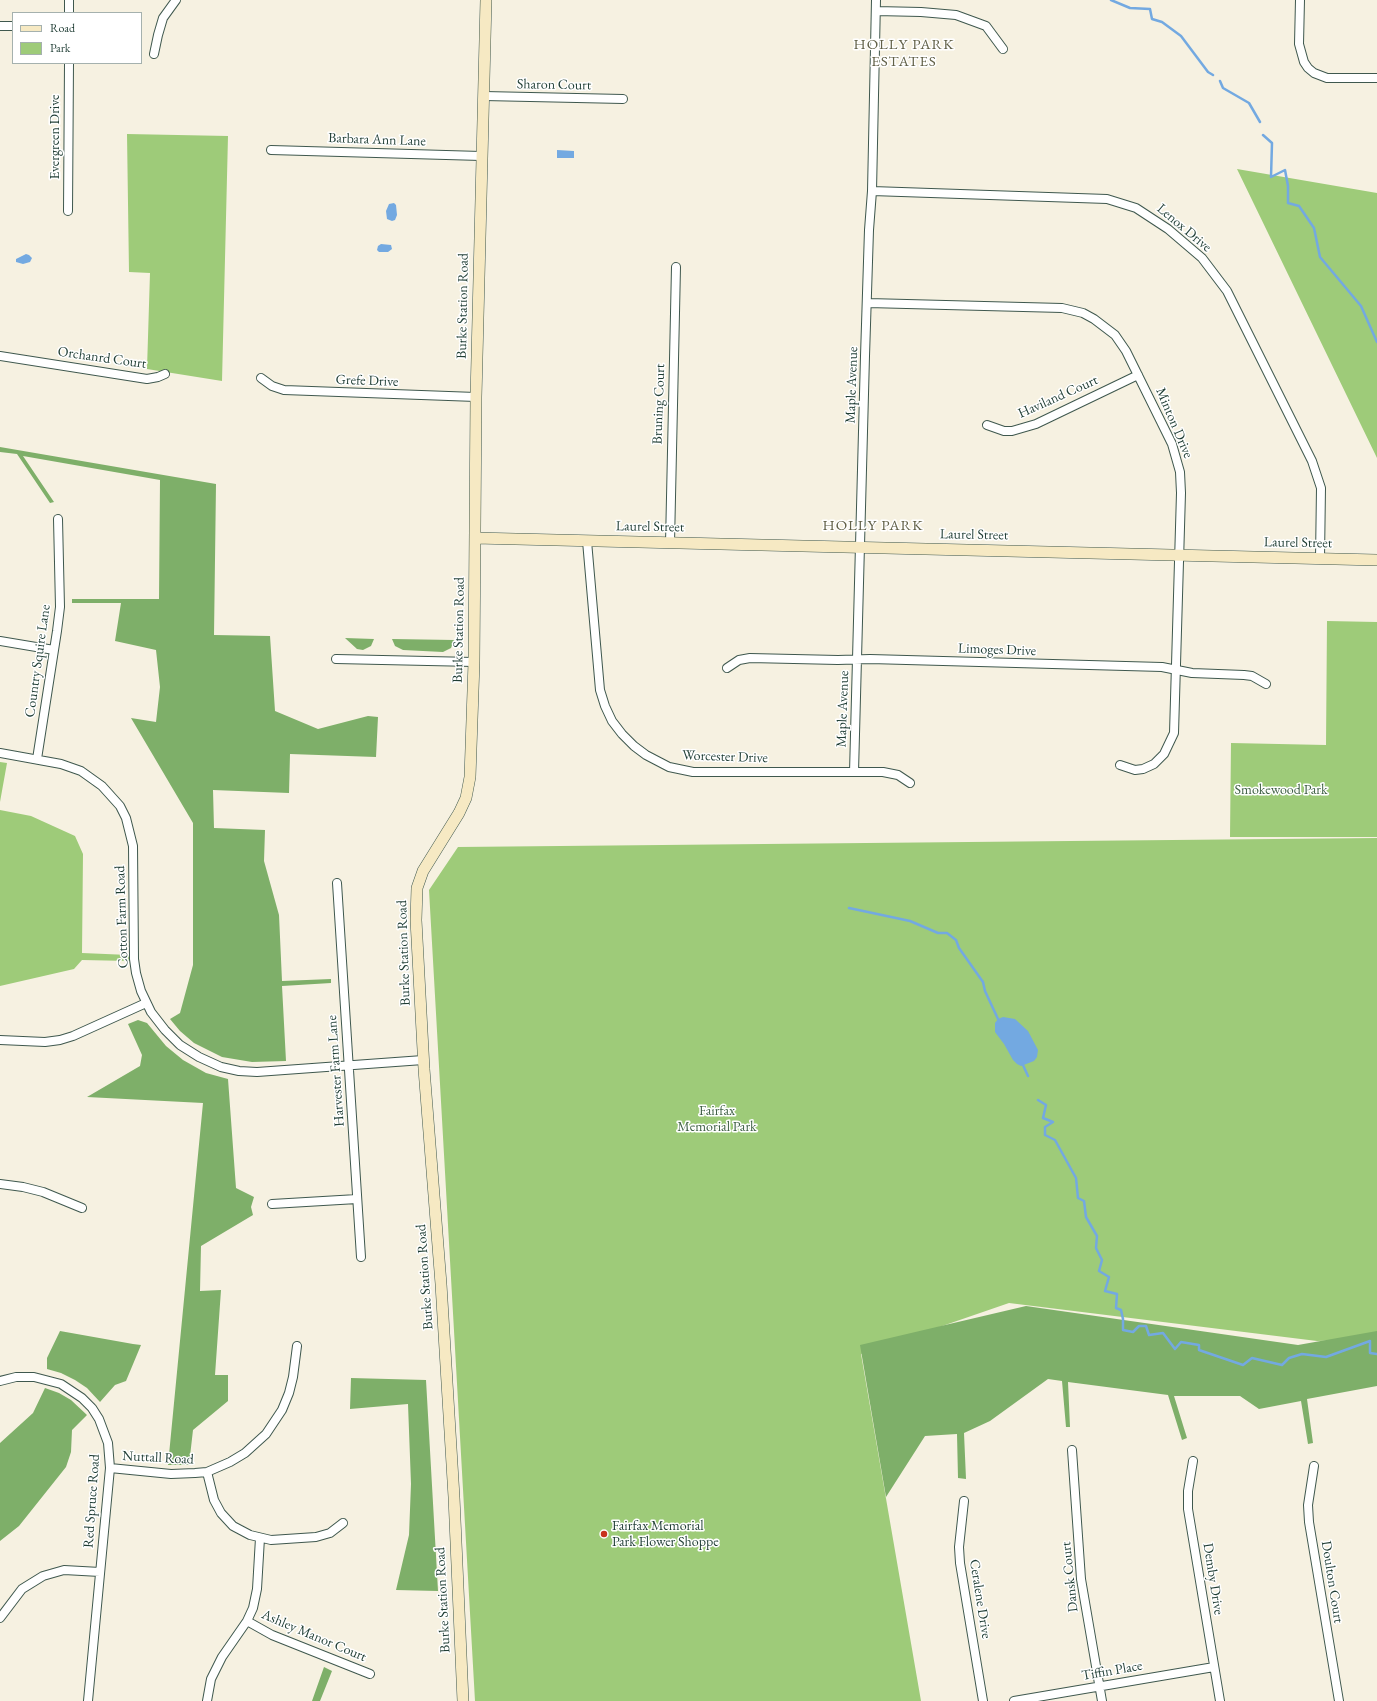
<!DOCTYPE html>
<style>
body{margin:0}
#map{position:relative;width:1377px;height:1701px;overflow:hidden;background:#f6f1e1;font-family:"EB Garamond",serif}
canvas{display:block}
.legend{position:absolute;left:12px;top:12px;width:130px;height:52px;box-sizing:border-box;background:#fff;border:1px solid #a5b1ae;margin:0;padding:5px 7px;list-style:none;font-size:12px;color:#1f3d34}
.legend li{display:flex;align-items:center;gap:8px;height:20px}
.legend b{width:20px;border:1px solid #a5b1ae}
</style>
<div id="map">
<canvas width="1377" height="1701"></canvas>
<ul class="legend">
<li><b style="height:5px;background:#f6e9c3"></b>Road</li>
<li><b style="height:11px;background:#9ecb79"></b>Park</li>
</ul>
</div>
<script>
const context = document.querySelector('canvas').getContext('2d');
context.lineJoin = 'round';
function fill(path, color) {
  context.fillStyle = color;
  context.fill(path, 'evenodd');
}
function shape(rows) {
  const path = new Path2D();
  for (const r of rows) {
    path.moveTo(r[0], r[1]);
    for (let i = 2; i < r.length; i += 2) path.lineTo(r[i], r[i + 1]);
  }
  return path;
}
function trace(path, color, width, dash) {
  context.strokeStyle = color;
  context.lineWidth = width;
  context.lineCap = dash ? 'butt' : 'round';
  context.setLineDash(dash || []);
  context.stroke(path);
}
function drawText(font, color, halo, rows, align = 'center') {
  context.font = font + ' "EB Garamond",serif';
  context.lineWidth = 3;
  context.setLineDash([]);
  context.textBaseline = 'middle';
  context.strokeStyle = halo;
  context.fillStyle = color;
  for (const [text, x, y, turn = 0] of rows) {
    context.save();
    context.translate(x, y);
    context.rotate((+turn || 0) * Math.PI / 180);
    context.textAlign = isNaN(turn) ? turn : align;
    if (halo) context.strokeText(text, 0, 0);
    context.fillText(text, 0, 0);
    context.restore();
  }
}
const green = shape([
 [127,134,228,136,222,381,147,369,150,273,129,272],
 [1237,169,1377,193,1377,458],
 [1327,621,1377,622,1377,837,1230,837,1231,743,1326,745],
 [0,762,7,763,0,802],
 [0,810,31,816,75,836,83,854,82,953,129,955,130,961,82,960,74,969,0,986],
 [1377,838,1377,1339,1317,1341,1009,1303,861,1354,921,1701,475,1701,429,890,458,847]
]);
const forest = shape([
 [0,447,216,484,214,635,270,636,275,711,318,729,368,716,378,717,376,757,290,754,289,793,213,790,214,828,265,830,264,861,279,915,282,981,331,979,331,983,282,986,286,1061,252,1062,222,1057,194,1043,180,1031,170,1019,180,1013,193,965,193,823,131,718,156,722,160,687,156,650,115,641,121,603,72,603,72,599,159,599,160,480,23,456,54,502,50,503,17,454,0,452],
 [345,638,374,639,371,646,363,650,357,649],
 [392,639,454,640,451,648,443,652,403,650,395,646],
 [138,1020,147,1023,166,1046,183,1060,206,1073,228,1079,236,1188,254,1197,251,1207,253,1215,201,1246,200,1291,221,1290,215,1375,228,1375,228,1401,193,1430,189,1465,168,1465,203,1103,87,1097,140,1066,142,1055,128,1024],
 [1026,1306,1298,1345,1377,1331,1377,1386,1307,1399,1313,1443,1308,1444,1301,1401,1259,1409,1240,1396,1174,1396,1187,1438,1182,1440,1168,1395,1068,1382,1070,1427,1066,1427,1062,1381,1048,1379,990,1421,964,1433,966,1479,958,1478,957,1434,925,1436,886,1497,860,1345],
 [60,1331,133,1344,141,1345,126,1381,115,1385,100,1402,87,1388,75,1380,61,1373,47,1369,47,1358],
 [351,1378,426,1380,438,1591,396,1590,409,1535,411,1484,408,1404,350,1409],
 [45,1388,59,1393,71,1400,87,1415,72,1430,71,1452,66,1467,19,1526,0,1541,0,1443,33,1413],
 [324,1667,332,1671,320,1701,312,1701]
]);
const water = shape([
 [557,150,574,151,574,158,557,158],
 [394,203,396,205,397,215,395,220,392,221,387,219,386,211,389,204],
 [381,244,391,245,392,249,388,252,379,252,377,250,378,246],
 [26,254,29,255,32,258,30,262,23,264,16,262,16,259],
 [1003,1017,1015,1019,1028,1031,1038,1050,1037,1057,1034,1061,1021,1066,1017,1064,1013,1060,1004,1044,995,1032,995,1023,998,1019]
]);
const stream = shape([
 [1111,0,1130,8,1150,9,1152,19,1162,22,1181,36,1208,72,1213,75],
 [1220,81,1223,88,1249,103,1260,122],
 [1263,135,1272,143,1271,177,1285,170,1288,186,1288,203,1299,206,1314,228,1320,257,1361,306,1377,342],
 [849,908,910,921,938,933,947,933,956,940,959,948,983,982,985,991,998,1019],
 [1023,1065,1028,1076],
 [1038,1100,1046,1105,1043,1118,1053,1122,1045,1127,1045,1135,1055,1140,1076,1178,1078,1198,1084,1201,1086,1217,1097,1236,1096,1248,1102,1260,1099,1271,1109,1277,1105,1291,1117,1294,1116,1308,1121,1310,1123,1319,1123,1330,1133,1332,1139,1326,1146,1326,1149,1335,1163,1333,1175,1349,1181,1342,1199,1345,1199,1350,1243,1365,1252,1358,1282,1365,1289,1358,1302,1354,1326,1357,1370,1341,1370,1353,1377,1354]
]);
const street = shape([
 [1300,0,1299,44,1304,62,1308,68,1314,73,1327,78,1377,78],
 [876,11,921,12,956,15,986,26,1003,49],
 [69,13,69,0],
 [0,26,13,26],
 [154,54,158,35,163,18,176,0],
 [484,96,623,99],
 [271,150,481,156],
 [872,191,1107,199,1136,208,1168,229,1202,258,1227,291,1312,461,1321,488,1320,558],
 [68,211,69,63],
 [868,303,1062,308,1083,313,1094,319,1115,335,1126,351,1172,444,1180,472,1181,493,1174,733,1164,754,1154,764,1143,769,1135,770,1120,765],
 [0,356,147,379,158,377,165,374],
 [261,378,272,386,284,390,476,397],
 [987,425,1004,431,1012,431,1036,424,1138,375],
 [587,541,600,690,605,706,612,721,622,734,634,746,646,755,669,767,693,772,883,772,898,775,910,783],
 [670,543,676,267],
 [0,641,54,650],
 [336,659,474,662],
 [727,668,739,660,750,658,838,660,870,659,1162,667,1192,673,1244,675,1252,676,1266,684],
 [0,753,61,764,81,771,102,786,120,806,126,818,133,846,134,959,136,973,141,991,151,1012,165,1030,180,1045,199,1057,221,1067,239,1071,257,1072,423,1060],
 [37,759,57,631,60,607,58,519],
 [854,772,865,356,869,230,872,191,876,0],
 [337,883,361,1257],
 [0,1040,45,1042,60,1040,73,1036,146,1003],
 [0,1184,23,1187,43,1192,82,1208],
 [272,1204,357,1199],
 [0,1381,16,1377,34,1377,61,1384,82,1398,92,1408,99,1419,108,1443,110,1468,88,1701],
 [1072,1450,1081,1579,1102,1701],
 [1193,1461,1188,1491,1188,1509,1220,1701],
 [1314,1466,1308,1505,1309,1522,1339,1701],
 [110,1468,171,1474,195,1473,207,1472,230,1462,245,1453,266,1434,282,1410,289,1393,293,1377,297,1346],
 [207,1472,214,1500,221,1513,233,1526,250,1535,271,1540,316,1537,330,1533,343,1523],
 [964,1501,959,1547,960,1563,983,1701],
 [0,1618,22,1589,43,1576,64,1570,100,1572],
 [247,1621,272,1635,370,1674],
 [207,1701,211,1679,222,1657,247,1621,253,1608,257,1589,260,1538],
 [1014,1701,1214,1667]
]);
const secondary = shape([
 [475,538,1377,560],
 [463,1701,454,1497,441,1284,424,1069,416,920,417,888,423,871,459,813,466,798,470,777,474,662,476,397,486,0]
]);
const markers = [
 [604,1534,4,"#c8321e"]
];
const streetNames = [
 ["Sharon Court",554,85,1],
 ["Evergreen Drive",55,137,-90],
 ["Barbara Ann Lane",377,140,2],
 ["Lenox Drive",1184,228,40],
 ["Burke Station Road",463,306,-89],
 ["Orchanrd Court",102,358,8],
 ["Grefe Drive",367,381,2],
 ["Maple Avenue",852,385,-88],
 ["Haviland Court",1058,397,-24],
 ["Bruning Court",659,404,-88],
 ["Minton Drive",1174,423,67],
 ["Laurel Street",650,527,1],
 ["Laurel Street",974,535,1],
 ["Laurel Street",1298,543,1],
 ["Burke Station Road",459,630,-89],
 ["Limoges Drive",997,650,2],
 ["Country Squire Lane",38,661,-82],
 ["Maple Avenue",843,709,-88],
 ["Worcester Drive",725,757,2],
 ["Cotton Farm Road",122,917,-92],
 ["Burke Station Road",404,953,-92],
 ["Harvester Farm Lane",336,1071,-94],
 ["Burke Station Road",425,1277,-94],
 ["Nuttall Road",158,1458,3],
 ["Red Spruce Road",92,1501,-86],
 ["Dansk Court",1070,1577,-96],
 ["Demby Drive",1213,1579,81],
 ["Doulton Court",1332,1582,81],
 ["Ceralene Drive",980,1599,81],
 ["Burke Station Road",443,1600,-93],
 ["Ashley Manor Court",314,1636,23],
 ["Tiffin Place",1112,1671,-10]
];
const parkNames = [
 ["Smokewood Park",1281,790],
 ["Fairfax",717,1111],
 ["Memorial Park",717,1127]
];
const poiNames = [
 ["Fairfax Memorial",612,1526],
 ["Park Flower Shoppe",612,1542]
];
const neighbourhoodNames = [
 ["HOLLY PARK",904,45],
 ["ESTATES",904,62],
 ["HOLLY PARK",873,526]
];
fill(green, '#9ecb79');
fill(forest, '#7eaf69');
fill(water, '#73a9e1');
trace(stream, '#73a9e1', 2.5);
trace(street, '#3f584e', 10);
trace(secondary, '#3f584e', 12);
trace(street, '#fff', 8);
trace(secondary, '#f6e9c3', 11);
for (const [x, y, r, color] of markers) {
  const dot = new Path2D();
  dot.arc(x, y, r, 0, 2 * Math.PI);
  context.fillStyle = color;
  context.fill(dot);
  trace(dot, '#fff', 1.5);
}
drawText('14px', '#1f3d34', '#fff', streetNames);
drawText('14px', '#3f6045', '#fff', parkNames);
drawText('14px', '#1f3d34', '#fff', poiNames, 'left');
context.letterSpacing = '1px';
drawText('15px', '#616047', '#fff', neighbourhoodNames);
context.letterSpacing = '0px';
</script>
